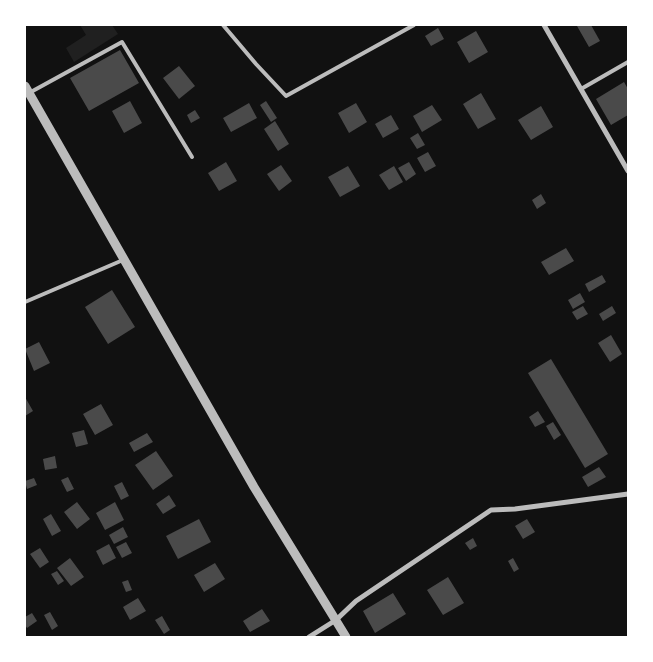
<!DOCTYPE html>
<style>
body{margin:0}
#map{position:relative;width:653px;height:662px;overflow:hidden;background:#111;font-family:Rubik,sans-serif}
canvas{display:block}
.frame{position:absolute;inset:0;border:26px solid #fff;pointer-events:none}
</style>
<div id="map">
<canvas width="653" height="662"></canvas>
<div class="frame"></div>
</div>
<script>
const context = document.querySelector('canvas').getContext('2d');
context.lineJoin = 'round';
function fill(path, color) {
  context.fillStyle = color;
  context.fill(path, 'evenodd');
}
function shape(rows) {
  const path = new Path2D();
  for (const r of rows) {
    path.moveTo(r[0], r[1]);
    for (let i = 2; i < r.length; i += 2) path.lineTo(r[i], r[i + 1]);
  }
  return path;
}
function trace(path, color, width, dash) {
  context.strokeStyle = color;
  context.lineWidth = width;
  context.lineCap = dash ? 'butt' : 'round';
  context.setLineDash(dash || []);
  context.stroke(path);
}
const green = shape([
 [80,25,112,25,118,34,74,62,66,48,86,35]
]);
const building = shape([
 [591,25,600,41,589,47,577,26],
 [438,28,444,39,431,46,425,36],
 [476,31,488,52,469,63,457,42],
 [120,50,139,83,89,111,70,78],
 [179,66,195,86,179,99,163,78],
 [624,82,628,89,628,115,611,125,596,99],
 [481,93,496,119,478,129,463,104],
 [130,101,142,123,124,133,112,111],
 [266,101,277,118,271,122,260,105],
 [249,103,257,118,231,132,223,118],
 [356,103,367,122,349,133,338,113],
 [432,105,442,120,422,132,413,116],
 [541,106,553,127,531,140,518,120],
 [195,110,200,118,191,123,187,115],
 [391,115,399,129,383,138,375,124],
 [275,121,289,144,278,151,264,129],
 [418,133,425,145,417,149,410,138],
 [428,152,436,166,425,172,417,158],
 [226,162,237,181,219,191,208,173],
 [409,162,416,174,406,181,398,168],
 [281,165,292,181,279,191,267,174],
 [348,166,360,186,340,197,328,177],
 [394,166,403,182,389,190,379,175],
 [541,194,546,203,537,209,532,200],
 [566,248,574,261,549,275,541,262],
 [602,275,606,282,589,292,585,284],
 [112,290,135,327,108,344,85,307],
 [580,293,585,302,573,309,568,300],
 [583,306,588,314,577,320,572,312],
 [612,306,616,313,603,321,599,314],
 [611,335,622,354,610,362,598,343],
 [39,342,50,363,34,371,25,349],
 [551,359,608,454,585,468,528,373],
 [25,397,33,411,25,416],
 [101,404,113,425,95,435,83,414],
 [538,411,545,422,535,427,529,417],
 [553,422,561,435,554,440,546,426],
 [84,430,88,444,76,447,72,433],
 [147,433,153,442,134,452,129,443],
 [156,451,173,476,153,490,135,465],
 [55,456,57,468,45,470,43,459],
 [599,467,606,477,588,487,582,477],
 [68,477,74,489,67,492,61,480],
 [34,478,37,485,27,489,25,481],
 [122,482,129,496,121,500,114,486],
 [169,495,176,506,163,514,156,504],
 [77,502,90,519,77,529,64,512],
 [115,502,124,520,105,530,96,513],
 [51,514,61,531,52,536,43,519],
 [199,519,211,542,178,559,166,536],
 [527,519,535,532,523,539,515,526],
 [123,527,128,537,114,544,109,535],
 [473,538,477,546,470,550,465,543],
 [126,542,132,553,122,558,116,547],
 [109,544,116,558,103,565,96,551],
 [40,548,49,562,40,568,30,554],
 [70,558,84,577,71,586,57,568],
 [513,558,519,569,514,572,508,561],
 [215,563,225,579,204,592,194,575],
 [57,571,64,581,58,585,51,574],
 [448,577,464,603,443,615,427,590],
 [128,580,132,590,126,592,122,582],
 [393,593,406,614,375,633,363,611],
 [138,598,146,611,130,620,123,607],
 [262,609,270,621,250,632,243,621],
 [50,612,58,626,52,630,44,615],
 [32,613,37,621,27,628,25,625,25,617],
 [162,616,170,630,164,634,155,620]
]);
const service = shape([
 [223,25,256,64,286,96,414,25],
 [581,89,628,62],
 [29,93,122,42,192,157],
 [25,302,123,260]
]);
const minor = shape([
 [544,25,628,171],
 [309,637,336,620,356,601,491,510,515,509,628,494]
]);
const tertiary = shape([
 [25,86,254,487,346,637]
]);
fill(green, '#202020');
fill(building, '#4a4a4a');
trace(service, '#bcbcbc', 4);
trace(minor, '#bcbcbc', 5);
trace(tertiary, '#bcbcbc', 9);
</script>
